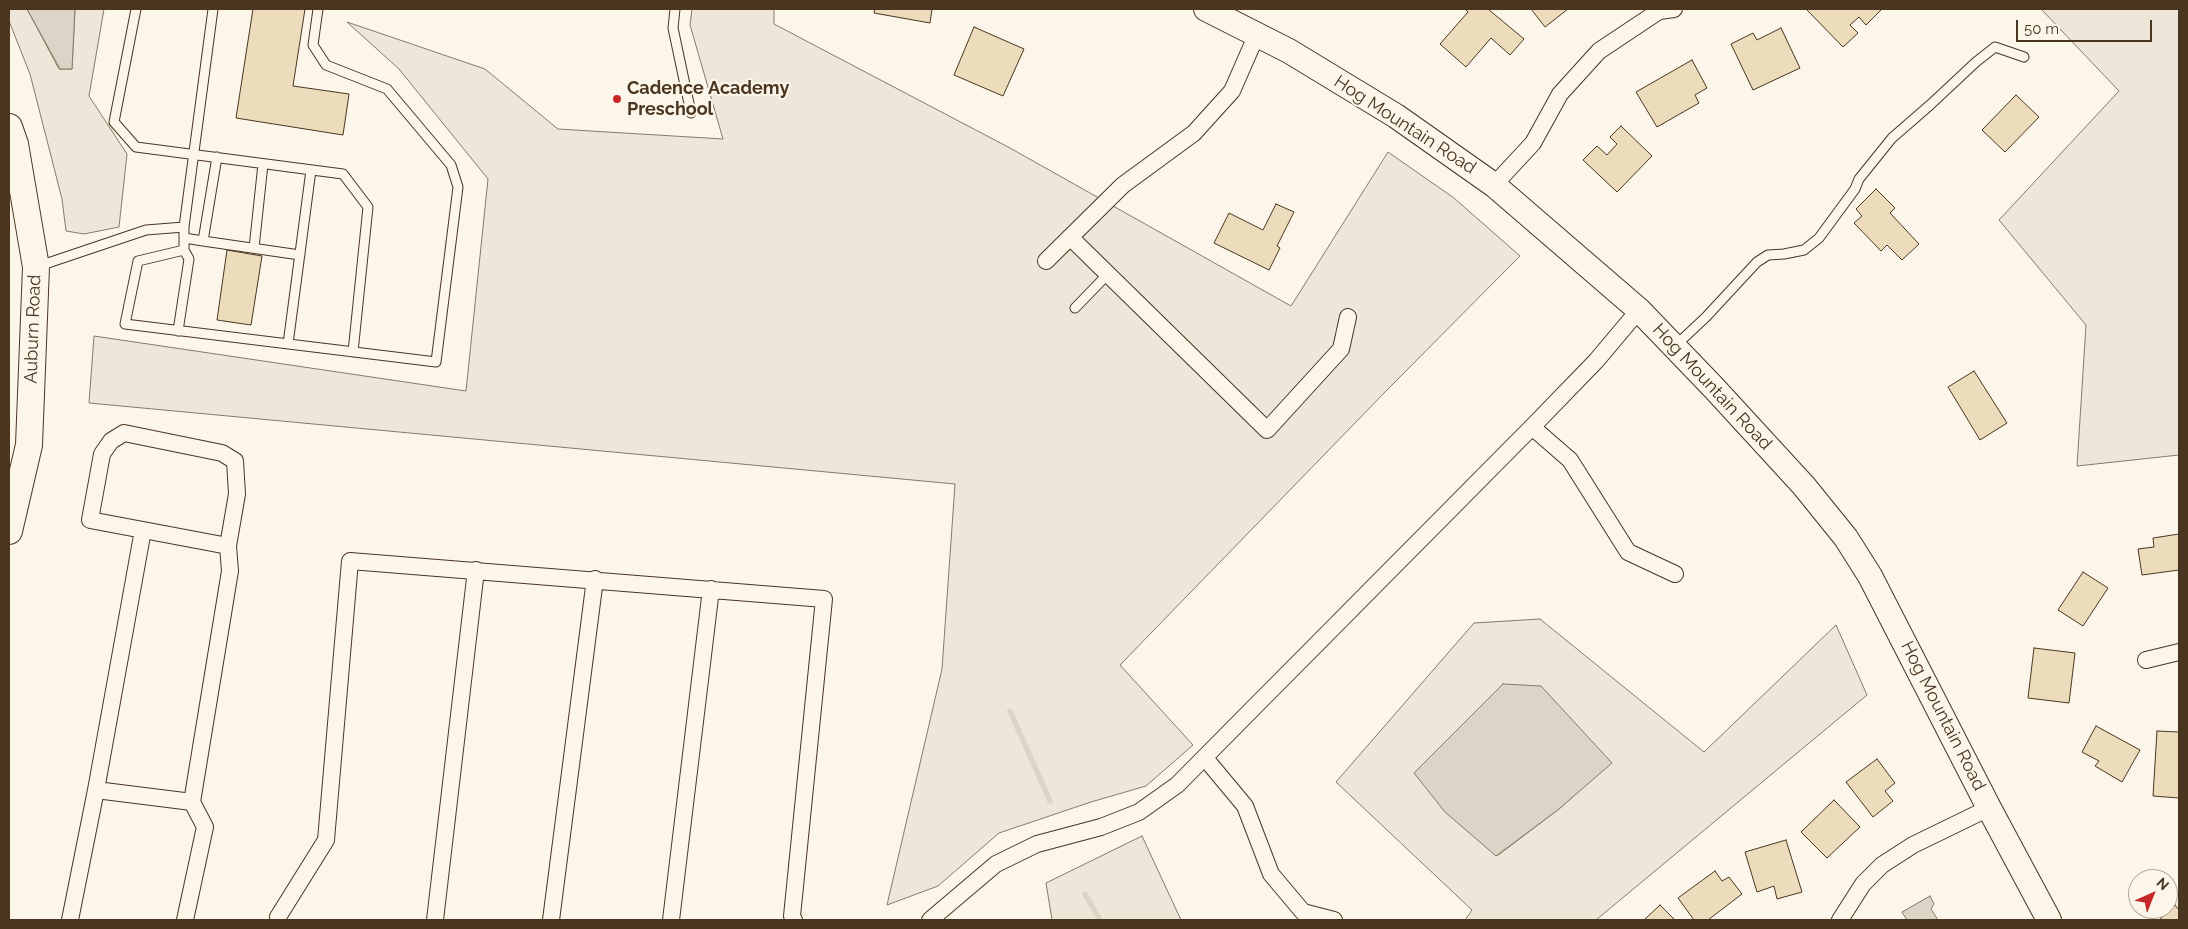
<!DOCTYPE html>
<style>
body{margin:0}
#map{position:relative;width:2188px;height:929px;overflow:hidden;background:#fbf6e9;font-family:Raleway,sans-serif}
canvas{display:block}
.frame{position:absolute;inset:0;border:10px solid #4a3520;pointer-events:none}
.north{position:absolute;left:2128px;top:869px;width:50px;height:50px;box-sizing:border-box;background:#fbf6e9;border:1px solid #b4a999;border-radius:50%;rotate:44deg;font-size:14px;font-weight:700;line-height:20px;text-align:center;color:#4a3520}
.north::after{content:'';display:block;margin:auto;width:18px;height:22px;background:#c62828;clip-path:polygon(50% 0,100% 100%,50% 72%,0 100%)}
.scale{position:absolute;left:2016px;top:20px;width:136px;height:22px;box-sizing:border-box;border:2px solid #4a3520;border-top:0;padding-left:6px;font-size:15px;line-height:18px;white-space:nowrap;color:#4a3520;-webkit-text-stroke:4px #fbf6e9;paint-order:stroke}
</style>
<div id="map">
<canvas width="2188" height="929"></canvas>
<div class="frame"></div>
<div class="north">N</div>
<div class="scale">50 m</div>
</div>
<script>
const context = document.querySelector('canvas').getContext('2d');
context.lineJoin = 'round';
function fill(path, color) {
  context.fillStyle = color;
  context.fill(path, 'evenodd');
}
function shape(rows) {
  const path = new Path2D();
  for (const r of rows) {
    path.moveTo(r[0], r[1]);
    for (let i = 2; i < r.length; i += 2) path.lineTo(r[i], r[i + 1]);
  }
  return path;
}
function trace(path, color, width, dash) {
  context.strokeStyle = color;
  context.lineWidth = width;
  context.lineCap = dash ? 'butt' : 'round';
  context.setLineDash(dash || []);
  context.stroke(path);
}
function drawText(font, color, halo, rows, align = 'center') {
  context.font = font + ' Raleway,sans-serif';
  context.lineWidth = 4;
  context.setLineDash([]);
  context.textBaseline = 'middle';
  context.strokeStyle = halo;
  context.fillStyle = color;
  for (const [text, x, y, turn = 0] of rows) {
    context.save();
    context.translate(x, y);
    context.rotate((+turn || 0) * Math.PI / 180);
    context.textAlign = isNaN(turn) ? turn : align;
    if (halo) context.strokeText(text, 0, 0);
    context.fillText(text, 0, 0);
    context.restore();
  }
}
const green = shape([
 [9,9,27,9,59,69,72,69,75,9,104,9,89,96,127,154,119,227,84,234,66,231,62,199,30,74,9,21,9,9],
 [692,9,774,9,774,24,1010,148,1291,306,1388,152,1454,198,1520,256,1388,389,1120,665,1193,745,1146,786,1091,802,999,833,938,886,887,905,942,669,955,484,89,403,94,336,466,391,488,179,399,69,347,22,485,69,558,129,723,139,690,25,692,9],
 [2041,9,2179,9,2179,455,2077,466,2086,325,1999,220,2119,91,2041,9],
 [1540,619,1704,752,1836,625,1867,695,1596,920,1465,920,1472,910,1336,782,1474,623,1540,619],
 [1503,684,1611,763,1559,809,1497,856,1465,723,1503,684],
 [1142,836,1181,920,1052,920,1046,883,1142,836]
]);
const water = shape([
 [27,9,75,9,72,69,60,69,27,9],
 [1503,684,1541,686,1612,763,1559,809,1496,856,1445,812,1414,773,1503,684],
 [1930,896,1934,904,1931,909,1938,920,1907,920,1902,912,1930,896]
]);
const stream = shape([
 [1010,711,1050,801],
 [1085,894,1100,920]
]);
const building = shape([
 [253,9,305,9,293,86,349,94,343,135,236,118,253,9],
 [875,9,932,9,930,23,874,13,875,9],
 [1465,9,1488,9,1524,39,1510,55,1491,38,1466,67,1440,44,1468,12,1465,9],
 [1531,9,1568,9,1545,27,1531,9],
 [1806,9,1882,9,1866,25,1859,17,1850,25,1858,33,1843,47,1806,9],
 [974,27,1024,49,1003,96,954,75,974,27],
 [1781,28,1800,68,1753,90,1731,44,1753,33,1757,40,1781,28],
 [1692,60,1707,88,1695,95,1699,103,1657,127,1636,92,1692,60],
 [2016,95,2039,117,2005,152,1982,130,2016,95],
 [1621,126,1652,156,1617,192,1583,160,1597,146,1607,155,1617,144,1610,137,1621,126],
 [1876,189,1895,208,1890,213,1919,244,1902,260,1887,245,1881,251,1854,223,1862,216,1856,209,1876,189],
 [1276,204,1294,212,1277,246,1280,248,1269,270,1214,243,1229,213,1263,230,1276,204],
 [227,250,262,256,251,325,217,320,227,250],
 [1974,371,2007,423,1980,440,1948,387,1974,371],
 [2179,534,2179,570,2142,575,2138,549,2154,547,2153,538,2179,534],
 [2083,572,2108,588,2083,626,2058,610,2083,572],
 [2034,648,2075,653,2069,703,2028,698,2034,648],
 [2096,726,2140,750,2122,782,2095,766,2099,761,2082,752,2096,726],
 [2157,731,2179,732,2179,798,2153,796,2157,731],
 [1877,759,1895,783,1885,791,1893,801,1873,817,1846,782,1877,759],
 [1834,800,1860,827,1827,858,1801,832,1834,800],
 [1786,840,1802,892,1777,899,1774,886,1757,892,1745,852,1786,840],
 [1715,871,1722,881,1729,877,1742,894,1708,920,1694,920,1678,898,1715,871],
 [1660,905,1675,920,1644,920,1660,905],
 [2175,905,2179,910,2179,920,2159,920,2175,905]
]);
const lane = shape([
 [136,9,114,122,136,147,343,174,368,207,353,352],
 [675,9,673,28,691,113],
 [217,157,203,241,300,255],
 [184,227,213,9],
 [184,238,203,241],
 [254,248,263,164],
 [39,266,146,230,184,227,184,250,138,261,125,324,436,362,458,187,451,165,387,89,326,65,313,45,318,9],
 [1075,308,1108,274],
 [178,331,189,259,184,250],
 [288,344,311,170],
 [1674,347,1706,317,1757,262,1768,255,1784,254,1804,250,1819,238,1855,189,1859,179,1892,138,1930,105,1976,62,1995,47,2024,57]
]);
const street = shape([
 [1494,185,1533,143,1560,94,1599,51,1659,11,1674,9],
 [1070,237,1267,430,1341,349,1348,317],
 [1046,261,1123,185,1194,133,1232,91,1257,34],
 [1532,427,1570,460,1628,552,1675,574],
 [2146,660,2179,652],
 [1205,758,1245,806,1271,874,1303,912,1334,920],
 [96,790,192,802],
 [278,917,326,840,350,561,824,599,792,916,794,920],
 [70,920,96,790,143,530],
 [185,920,205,827,192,802,230,571,228,546,237,494,235,461,222,453,124,433,111,441,102,454,90,520,228,546],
 [435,920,476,570],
 [551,920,595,579],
 [671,920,711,589],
 [930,920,996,864,1037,844,1101,827,1139,812,1177,785,1532,427,1596,361,1639,310],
 [1840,920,1863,884,1882,865,1913,845,1989,808]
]);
const secondary = shape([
 [1206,9,1289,51,1396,116,1494,185,1639,310,1714,388,1804,486,1846,538,1870,576,1989,808,2049,920]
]);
const primary = shape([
 [9,127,15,144,36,267,29,445,9,531]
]);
const markers = [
 [617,99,5,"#c62828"]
];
const poiNames = [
 ["Cadence Academy",627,89],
 ["Preschool",627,110]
];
const streetNames = [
 ["Hog Mountain Road",1405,125,33],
 ["Auburn Road",33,329,-88],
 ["Hog Mountain Road",1712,387,47],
 ["Hog Mountain Road",1943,716,63]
];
fill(green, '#ede6d9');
trace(green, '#887966', 1);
fill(water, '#dcd4c6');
trace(water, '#887966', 1);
trace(stream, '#dcd4c6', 5.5);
fill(building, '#ecdcbc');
trace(building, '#4a3520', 1);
trace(lane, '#4a3520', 11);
trace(street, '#4a3520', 18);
trace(secondary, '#4a3520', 26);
trace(primary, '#4a3520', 28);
trace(lane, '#fbf6e9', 9);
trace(street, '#fbf6e9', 16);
trace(secondary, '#fbf6e9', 24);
trace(primary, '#fbf6e9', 26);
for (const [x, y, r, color] of markers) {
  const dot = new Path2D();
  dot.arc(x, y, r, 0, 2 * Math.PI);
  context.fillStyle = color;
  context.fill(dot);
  trace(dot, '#fbf6e9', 2);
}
drawText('bold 18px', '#4a3520', '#fbf6e9', poiNames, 'left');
drawText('18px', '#4a3520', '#fbf6e9', streetNames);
</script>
